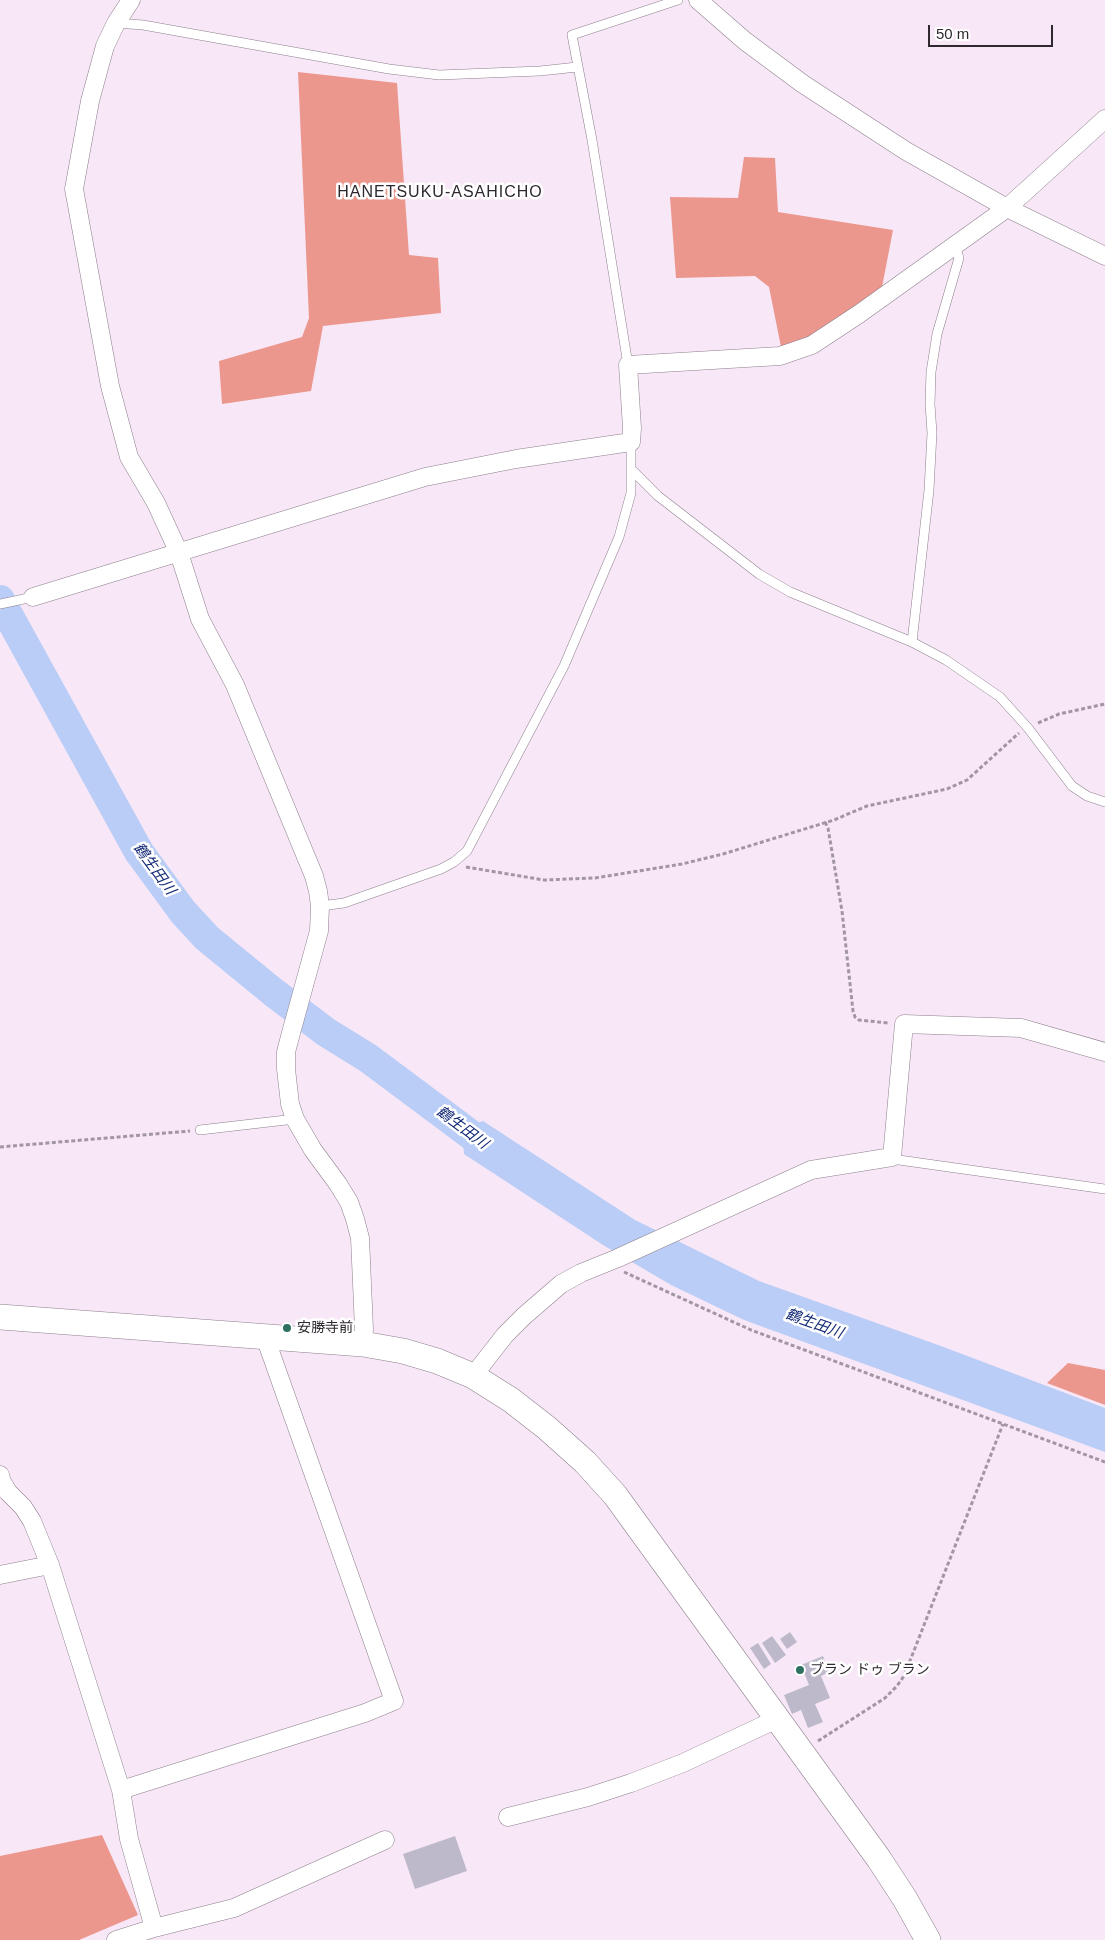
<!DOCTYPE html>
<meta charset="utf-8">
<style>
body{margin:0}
#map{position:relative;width:1105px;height:1940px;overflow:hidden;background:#f8e8f7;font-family:Arial,sans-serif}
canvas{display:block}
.scale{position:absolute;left:928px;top:25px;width:125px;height:22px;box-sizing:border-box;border:2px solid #2f292f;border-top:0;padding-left:6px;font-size:15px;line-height:18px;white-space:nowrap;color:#2f292f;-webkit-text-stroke:4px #fff;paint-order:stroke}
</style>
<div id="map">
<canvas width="1105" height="1940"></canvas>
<div class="scale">50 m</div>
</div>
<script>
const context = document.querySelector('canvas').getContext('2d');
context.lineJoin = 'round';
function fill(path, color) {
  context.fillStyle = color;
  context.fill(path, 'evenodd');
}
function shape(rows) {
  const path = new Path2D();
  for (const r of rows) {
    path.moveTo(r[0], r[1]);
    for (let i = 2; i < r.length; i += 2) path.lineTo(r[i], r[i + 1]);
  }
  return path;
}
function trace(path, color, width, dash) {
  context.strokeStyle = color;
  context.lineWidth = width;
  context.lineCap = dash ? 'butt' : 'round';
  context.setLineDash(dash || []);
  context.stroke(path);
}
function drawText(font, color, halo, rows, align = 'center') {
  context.font = font + ' Arial,"Noto Sans JP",sans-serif';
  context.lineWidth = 5;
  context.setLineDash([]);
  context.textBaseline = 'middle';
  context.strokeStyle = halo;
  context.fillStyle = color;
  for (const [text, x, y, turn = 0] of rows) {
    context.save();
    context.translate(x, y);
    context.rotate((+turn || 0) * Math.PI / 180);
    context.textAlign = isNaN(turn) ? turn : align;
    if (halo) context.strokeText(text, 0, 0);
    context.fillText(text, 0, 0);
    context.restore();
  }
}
const forest = shape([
 [298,72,397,83,409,255,438,258,441,313,323,326,311,391,222,404,219,361,302,337,309,318],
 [744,157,775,158,778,212,893,230,882,287,808,339,781,347,769,287,755,276,676,278,670,197,738,198],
 [1068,1363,1105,1370,1105,1405,1047,1383],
 [102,1835,138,1915,79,1940,0,1940,0,1856]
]);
const water = shape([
 [483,1121,635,1220,759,1281,941,1346,1105,1408,1105,1452,744,1320,671,1285,603,1245,464,1154,462,1128]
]);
const river = shape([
 [0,600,139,852,183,912,207,938,273,992,326,1032,368,1058,494,1152]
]);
const building = shape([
 [790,1632,797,1642,787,1649,780,1639],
 [772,1636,786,1655,775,1663,762,1643],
 [758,1643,771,1664,764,1669,750,1648],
 [823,1656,829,1672,821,1676,830,1698,815,1704,823,1722,808,1728,801,1710,792,1714,784,1695,809,1685,801,1665],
 [455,1836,467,1871,415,1889,403,1854]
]);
const path = shape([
 [1038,723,1059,714,1105,704],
 [825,822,828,828,842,911,853,1011,855,1017,859,1020,888,1023],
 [466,867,544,880,595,878,682,864,723,854,834,820,867,806,947,789,967,780,1019,733],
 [0,1147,190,1131],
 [624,1272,751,1330,1105,1462],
 [818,1741,885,1698,897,1686,904,1676,1003,1424]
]);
const lane = shape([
 [116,23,143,25,389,69,439,75,540,71,577,67],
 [628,365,592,140,572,35,678,0],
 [631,469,658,496,759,574,790,592,912,642,946,660,1000,697,1028,728,1072,786,1087,796,1105,802],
 [0,604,33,597],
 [912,642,929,490,932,433,930,404,931,372,937,334,959,258,955,246],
 [320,906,344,903,441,869,454,862,467,851,564,666,619,537,631,493,631,442],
 [200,1130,295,1119],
 [892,1157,899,1160,1105,1189]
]);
const street = shape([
 [131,0,116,23,105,46,90,101,74,189,110,386,129,457,156,503,179,553,200,619,235,685,314,876,318,891,320,906,319,931,291,1033,286,1052,286,1069,290,1104,295,1119,313,1150,338,1184,349,1202,355,1219,360,1238,364,1329,363,1344],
 [698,0,745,41,803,84,906,151,1007,208,1105,256],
 [33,597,425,477,516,459,631,442,632,428,628,365,780,356,812,345,859,314,1007,208,1105,119],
 [473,1376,505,1335,524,1316,561,1284,581,1273,618,1258,811,1170,892,1157,904,1024,1021,1028,1105,1052],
 [0,1475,2,1482,8,1492,23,1507,32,1521,50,1565,121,1790,129,1839,154,1928],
 [0,1575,50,1565],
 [121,1790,365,1713,394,1701,265,1337],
 [508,1817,588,1797,631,1783,683,1763,777,1719],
 [116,1940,154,1928,234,1908,385,1840]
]);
const secondary = shape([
 [0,1317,363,1344,403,1351,437,1361,473,1376,511,1400,547,1428,585,1462,615,1495,879,1859,905,1899,928,1940]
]);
const markers = [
 [287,1328,5,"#2f7161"],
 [800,1670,5,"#2f7161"]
];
const poiNames = [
 ["安勝寺前",297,1328],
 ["ブラン ドゥ ブラン",810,1670]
];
const waterNames = [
 ["鶴生田川",154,869,54],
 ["鶴生田川",462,1128,37],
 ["鶴生田川",814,1324,20]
];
const quarterNames = [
 ["HANETSUKU-ASAHICHO",440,193]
];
fill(forest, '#ec978d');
fill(water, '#bacdf7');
trace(river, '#bacdf7', 30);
fill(building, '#bdb9cb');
trace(lane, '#8c7f8c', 10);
trace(street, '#8c7f8c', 19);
trace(secondary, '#8c7f8c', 26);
trace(path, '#a296a2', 3, [4, 2.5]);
trace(lane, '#fff', 9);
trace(street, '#fff', 18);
trace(secondary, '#fff', 25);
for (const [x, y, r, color] of markers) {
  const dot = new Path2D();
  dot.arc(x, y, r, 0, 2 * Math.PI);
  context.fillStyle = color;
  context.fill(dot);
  trace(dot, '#fff', 2);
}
drawText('14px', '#2f292f', '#fff', poiNames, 'left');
drawText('italic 15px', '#132976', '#fff', waterNames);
context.letterSpacing = '1px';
drawText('16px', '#2f292f', '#fff', quarterNames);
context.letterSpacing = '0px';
</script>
